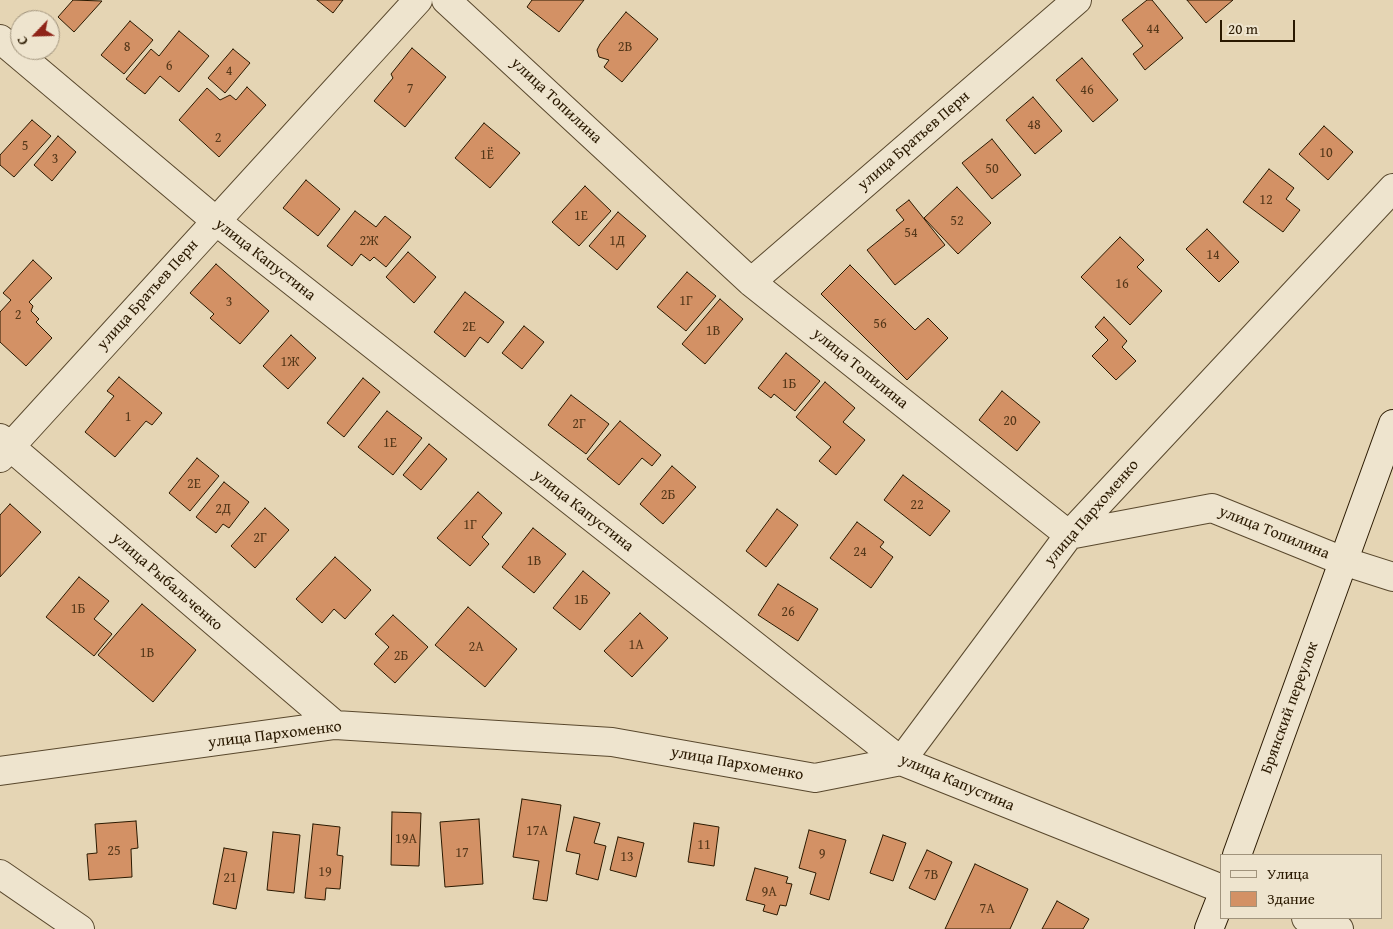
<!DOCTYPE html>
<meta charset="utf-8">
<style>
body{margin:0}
#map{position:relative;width:1393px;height:929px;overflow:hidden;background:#e5d5b4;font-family:"Gentium Book Plus",serif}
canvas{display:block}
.legend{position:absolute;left:1220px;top:854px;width:162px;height:65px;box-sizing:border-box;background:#eee4ce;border:1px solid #a0937c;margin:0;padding:6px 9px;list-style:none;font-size:15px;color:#2a1900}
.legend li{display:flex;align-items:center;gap:10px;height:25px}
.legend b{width:25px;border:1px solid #a0937c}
.north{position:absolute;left:10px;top:10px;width:50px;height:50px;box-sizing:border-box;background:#eee4ce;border:1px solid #a0937c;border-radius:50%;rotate:246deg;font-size:14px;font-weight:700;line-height:20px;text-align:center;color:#2a1900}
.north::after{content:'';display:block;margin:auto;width:18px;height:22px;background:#8f2418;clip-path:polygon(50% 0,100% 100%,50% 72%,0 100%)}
.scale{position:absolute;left:1220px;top:20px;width:75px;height:22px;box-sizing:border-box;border:2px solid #2a1900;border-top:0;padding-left:6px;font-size:15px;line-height:18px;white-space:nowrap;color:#2a1900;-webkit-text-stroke:4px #eee4ce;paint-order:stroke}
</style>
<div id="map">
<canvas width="1393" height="929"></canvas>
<ul class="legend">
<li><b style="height:6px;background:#eee4ce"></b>Улица</li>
<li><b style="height:14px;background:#d39165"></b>Здание</li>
</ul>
<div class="north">С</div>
<div class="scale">20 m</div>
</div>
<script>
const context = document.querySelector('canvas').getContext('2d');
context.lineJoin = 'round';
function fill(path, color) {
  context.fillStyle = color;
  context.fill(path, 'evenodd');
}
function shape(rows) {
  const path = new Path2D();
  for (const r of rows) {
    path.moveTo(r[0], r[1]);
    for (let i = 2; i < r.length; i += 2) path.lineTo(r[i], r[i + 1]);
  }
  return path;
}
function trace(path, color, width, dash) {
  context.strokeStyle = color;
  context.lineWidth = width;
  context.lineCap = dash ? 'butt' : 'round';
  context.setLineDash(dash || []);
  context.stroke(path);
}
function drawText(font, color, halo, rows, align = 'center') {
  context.font = font + ' "Gentium Book Plus",serif';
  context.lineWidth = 5;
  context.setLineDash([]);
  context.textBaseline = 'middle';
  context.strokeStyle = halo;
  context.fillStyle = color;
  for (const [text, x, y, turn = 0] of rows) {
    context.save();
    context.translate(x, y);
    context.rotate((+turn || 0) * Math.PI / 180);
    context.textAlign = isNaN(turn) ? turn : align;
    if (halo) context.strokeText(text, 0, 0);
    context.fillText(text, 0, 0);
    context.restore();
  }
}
const building = shape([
 [73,0,102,1,74,32,58,17,73,0],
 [317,0,343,0,333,13,317,0],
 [532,0,584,0,559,32,527,7,532,0],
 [1147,0,1152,0,1183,38,1145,70,1133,54,1143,46,1122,20,1147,0],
 [1187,0,1233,0,1206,23,1187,0],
 [626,12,658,39,622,82,604,67,609,60,599,57,597,50,600,44,626,12],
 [130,21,153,40,124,74,101,55,130,21],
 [179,31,209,56,179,92,160,76,145,94,126,79,151,49,159,56,179,31],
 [412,48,446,77,405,127,374,101,393,78,391,74,412,48],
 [233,49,250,63,225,93,208,78,233,49],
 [1082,58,1118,100,1093,122,1056,80,1082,58],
 [247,87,266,105,219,157,179,120,207,88,220,100,230,95,236,100,247,87],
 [1033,97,1062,131,1035,154,1006,120,1033,97],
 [32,120,51,136,14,177,0,165,0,155,32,120],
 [484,123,520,153,490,188,455,158,484,123],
 [1324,126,1353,152,1328,180,1299,154,1324,126],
 [58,136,76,152,52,181,34,165,58,136],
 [992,139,1021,175,992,199,962,163,992,139],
 [1269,169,1294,188,1286,199,1300,210,1283,232,1243,202,1269,169],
 [306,180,340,209,318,236,283,208,306,180],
 [585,186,611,211,579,246,552,222,585,186],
 [957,187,991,223,958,254,924,218,957,187],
 [909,200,945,245,895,285,867,250,904,220,896,210,909,200],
 [355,211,376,227,385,216,411,237,386,267,374,257,370,261,361,254,352,266,327,246,355,211],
 [618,212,646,236,617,270,589,246,618,212],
 [1207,229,1239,262,1219,282,1186,249,1207,229],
 [1120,237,1144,260,1137,267,1162,291,1130,325,1081,277,1120,237],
 [408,252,436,277,414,303,386,277,408,252],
 [33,260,52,278,29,302,33,306,31,311,39,319,36,322,52,338,26,366,0,342,0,312,11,300,3,293,33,260],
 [216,264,269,311,240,344,210,318,214,314,190,293,216,264],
 [850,265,915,330,928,318,948,338,907,380,821,294,850,265],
 [687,272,716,296,686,331,657,307,687,272],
 [465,292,504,322,488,343,480,337,465,357,434,332,465,292],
 [720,299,743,319,705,364,682,344,720,299],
 [1104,317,1127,341,1122,347,1136,361,1116,380,1092,356,1108,340,1095,327,1104,317],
 [524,326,544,342,522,369,502,353,524,326],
 [291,335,316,358,288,389,263,366,291,335],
 [786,353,820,381,795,411,774,394,771,398,758,388,786,353],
 [119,377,162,413,152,425,146,421,115,457,85,432,114,396,107,391,119,377],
 [363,378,380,392,344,437,327,423,363,378],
 [825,382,855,408,843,422,865,440,836,475,819,461,831,447,796,417,825,382],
 [1002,391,1040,422,1017,451,979,420,1002,391],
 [571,395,609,424,586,454,548,425,571,395],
 [387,411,422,438,393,475,358,447,387,411],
 [620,421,661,455,652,466,642,458,619,485,587,459,620,421],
 [429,444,447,459,421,490,403,475,429,444],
 [197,458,219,476,190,511,169,493,197,458],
 [672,466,696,487,663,524,640,504,672,466],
 [903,475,950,511,930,536,884,500,903,475],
 [224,482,249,502,229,528,223,524,216,533,196,517,224,482],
 [478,492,502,513,482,537,489,544,470,566,437,538,478,492],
 [10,504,41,532,0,577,0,515,10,504],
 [265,508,289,530,255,568,231,546,265,508],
 [777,509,798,525,766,567,746,551,777,509],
 [857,522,884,542,880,547,893,557,871,588,830,558,857,522],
 [533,528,566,554,534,593,502,567,533,528],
 [335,557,371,590,345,619,334,609,322,623,296,599,335,557],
 [583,571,610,593,580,630,553,608,583,571],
 [79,577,109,601,94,619,112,634,94,656,46,617,79,577],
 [778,584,818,609,798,641,758,615,778,584],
 [142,604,196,650,153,702,98,655,142,604],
 [468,607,517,649,485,687,435,645,468,607],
 [640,613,668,638,632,677,604,651,640,613],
 [393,615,428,647,395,683,374,664,389,647,375,634,393,615],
 [522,799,561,805,547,901,533,899,539,861,513,857,522,799],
 [392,812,421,813,419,866,391,865,392,812],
 [574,817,600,823,594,843,606,846,598,880,576,874,580,854,566,851,574,817],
 [479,819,483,884,445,887,440,822,479,819],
 [136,821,138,848,131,849,132,877,89,880,87,854,97,853,95,824,136,821],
 [694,823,719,827,714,866,688,862,694,823],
 [313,824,340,827,337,855,343,856,340,889,326,888,325,900,305,898,313,824],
 [809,830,846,840,829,900,810,894,816,873,799,868,809,830],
 [273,832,300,835,294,893,267,890,273,832],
 [883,835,906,843,893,881,870,873,883,835],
 [618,837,644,843,636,877,610,870,618,837],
 [224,848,247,852,236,909,213,904,224,848],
 [927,850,952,862,935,900,909,888,927,850],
 [975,864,1028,889,1010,929,945,929,975,864],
 [755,868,788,877,786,883,792,884,786,906,780,905,777,915,763,911,765,905,746,900,755,868],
 [1057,901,1089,919,1083,929,1042,929,1057,901]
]);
const street = shape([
 [446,0,751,282,1069,535,1212,508,1343,561,1393,577],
 [0,39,216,221,901,761,1222,889],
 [751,282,1077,0],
 [0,438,335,725],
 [0,458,418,0],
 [0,771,335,725,612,742,815,778,901,761,1069,535,1393,188],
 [0,874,80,929],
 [1306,918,1339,929]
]);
const secondary = shape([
 [1237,855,1393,424],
 [1209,929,1222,896]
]);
const numberNames = [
 ["44",1153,29],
 ["8",127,47],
 ["2В",625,47],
 ["6",169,66],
 ["4",229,71],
 ["7",410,89],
 ["46",1087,90],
 ["48",1034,125],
 ["2",218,138],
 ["5",25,146],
 ["10",1326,153],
 ["1Ё",487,155],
 ["3",55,159],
 ["50",992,169],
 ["12",1266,200],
 ["1Е",581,216],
 ["52",957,221],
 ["54",911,233],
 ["2Ж",369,241],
 ["1Д",617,241],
 ["14",1213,255],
 ["16",1122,284],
 ["1Г",686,301],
 ["3",229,302],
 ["2",18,315],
 ["56",880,324],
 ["2Е",469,327],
 ["1В",713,331],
 ["1Ж",290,362],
 ["1Б",789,384],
 ["1",128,417],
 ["20",1010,421],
 ["2Г",579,424],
 ["1Е",390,443],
 ["2Е",194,484],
 ["2Б",668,495],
 ["22",917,505],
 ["2Д",223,509],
 ["1Г",470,525],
 ["2Г",260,538],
 ["24",860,552],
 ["1В",534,561],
 ["1Б",581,600],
 ["1Б",78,609],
 ["26",788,612],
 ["1А",636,645],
 ["2А",476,647],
 ["1В",147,653],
 ["2Б",401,656],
 ["17А",537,831],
 ["19А",406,839],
 ["11",704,845],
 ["25",114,851],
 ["17",462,853],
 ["9",822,854],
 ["13",627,857],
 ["19",325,872],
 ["7В",931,875],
 ["21",230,878],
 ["9А",769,892],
 ["7А",987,909]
];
const streetNames = [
 ["улица Топилина",556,101,43],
 ["улица Братьев Перн",914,141,-41],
 ["улица Капустина",265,260,38],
 ["улица Братьев Перн",148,295,-48],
 ["улица Топилина",860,369,39],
 ["улица Капустина",583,511,38],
 ["улица Пархоменко",1092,513,-49],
 ["улица Топилина",1274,533,22],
 ["улица Рыбальченко",167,582,41],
 ["Брянский переулок",1290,708,-70],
 ["улица Пархоменко",275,735,-7],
 ["улица Пархоменко",737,764,10],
 ["улица Капустина",957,783,23]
];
fill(building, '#d39165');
trace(building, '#2a1900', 1);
trace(street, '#59482d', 30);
trace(secondary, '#2a1900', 30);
trace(street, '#eee4ce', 28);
trace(secondary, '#eee4ce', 28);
drawText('14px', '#543719', null, numberNames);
drawText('16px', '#2a1900', '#eee4ce', streetNames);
</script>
